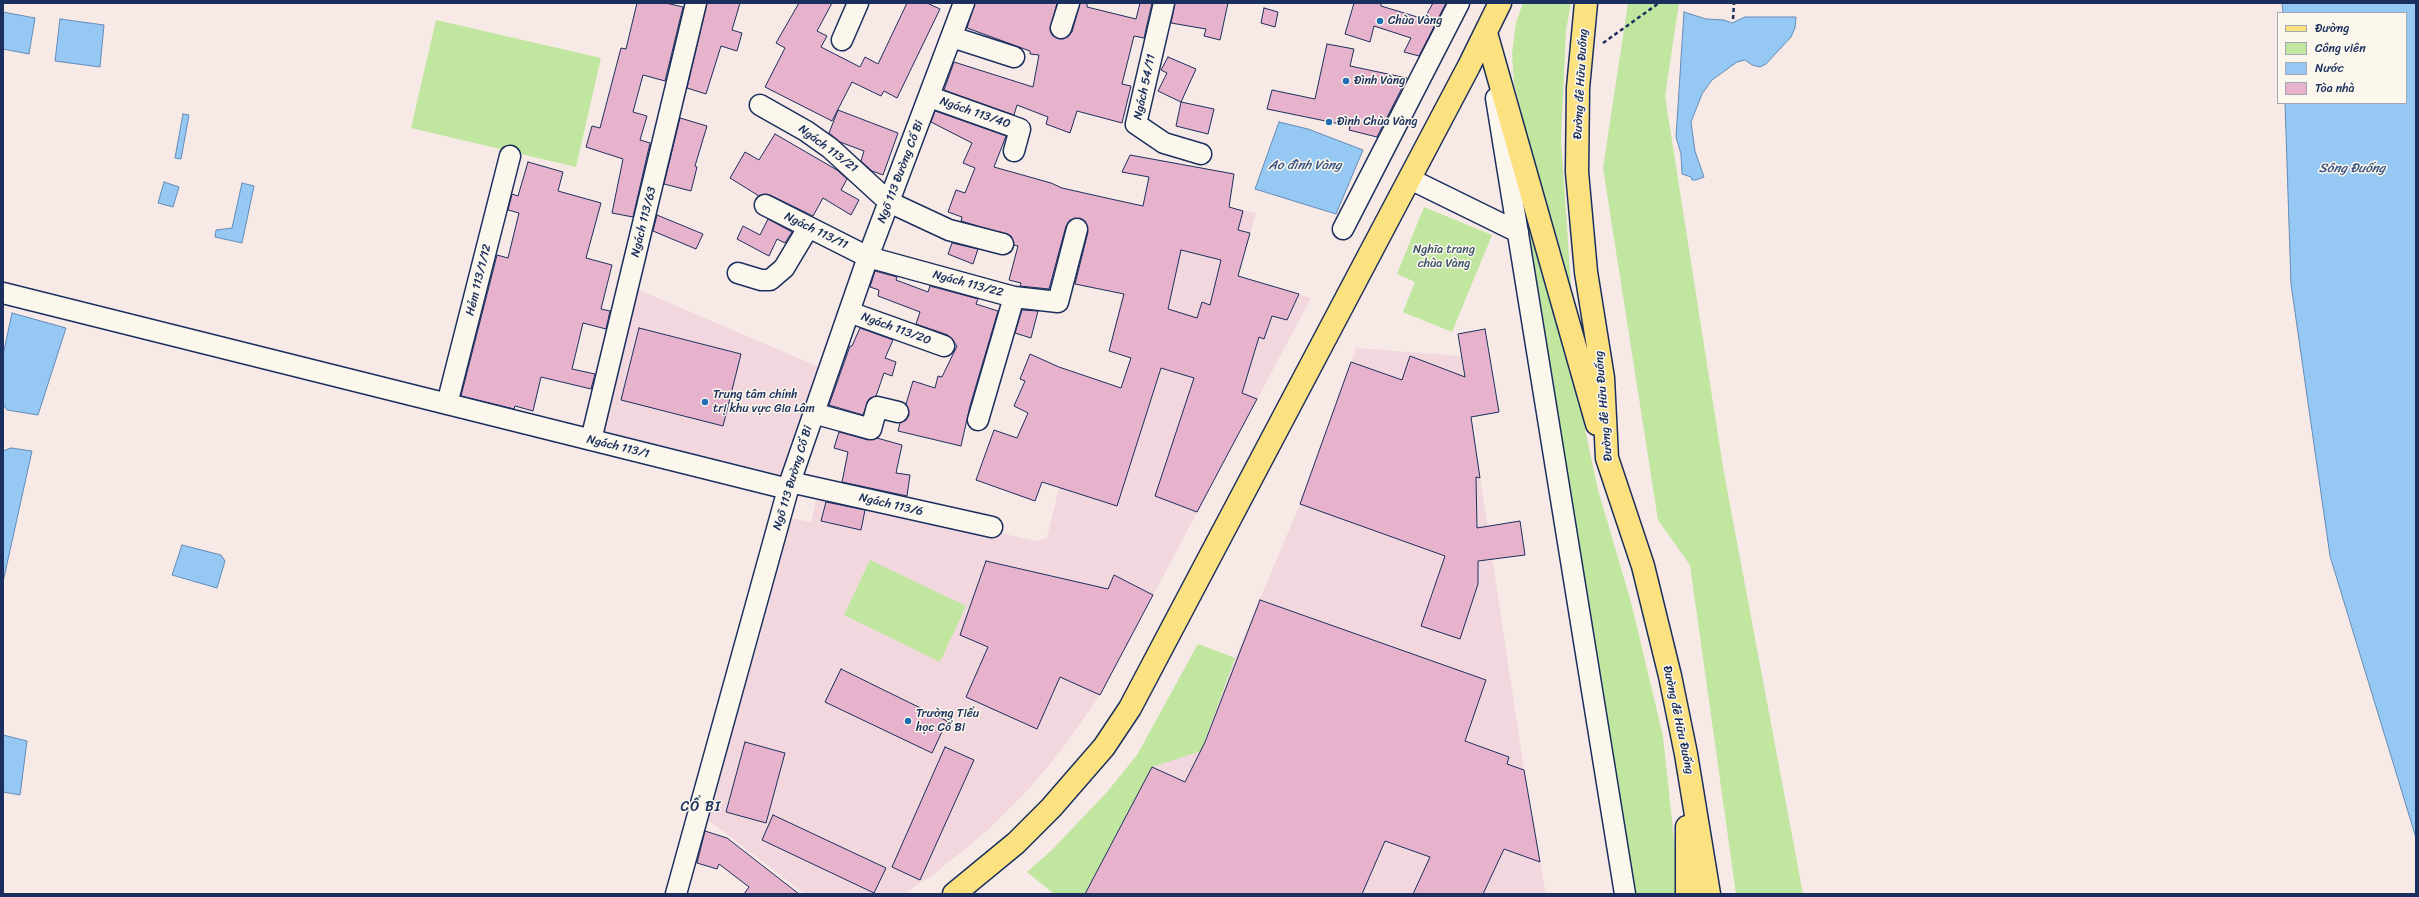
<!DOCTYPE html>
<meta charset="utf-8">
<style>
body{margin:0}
#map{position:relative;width:2419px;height:897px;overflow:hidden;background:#f7e9e6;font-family:Sriracha,sans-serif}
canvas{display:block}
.frame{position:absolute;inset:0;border:4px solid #1b2f5e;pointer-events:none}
.legend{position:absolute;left:2277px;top:12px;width:130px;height:92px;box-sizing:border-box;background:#fbf7ec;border:1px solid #a1a7b3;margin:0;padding:5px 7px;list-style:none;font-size:12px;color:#1b2f5e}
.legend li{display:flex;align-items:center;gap:8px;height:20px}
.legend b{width:20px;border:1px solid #a1a7b3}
</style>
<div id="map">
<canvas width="2419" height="897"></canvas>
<div class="frame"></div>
<ul class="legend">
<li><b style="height:5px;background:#fbe180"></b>Đường</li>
<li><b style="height:11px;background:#c1e6a0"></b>Công viên</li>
<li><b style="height:11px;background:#95c8f2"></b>Nước</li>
<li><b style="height:11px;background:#e7b2cc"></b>Tòa nhà</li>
</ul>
</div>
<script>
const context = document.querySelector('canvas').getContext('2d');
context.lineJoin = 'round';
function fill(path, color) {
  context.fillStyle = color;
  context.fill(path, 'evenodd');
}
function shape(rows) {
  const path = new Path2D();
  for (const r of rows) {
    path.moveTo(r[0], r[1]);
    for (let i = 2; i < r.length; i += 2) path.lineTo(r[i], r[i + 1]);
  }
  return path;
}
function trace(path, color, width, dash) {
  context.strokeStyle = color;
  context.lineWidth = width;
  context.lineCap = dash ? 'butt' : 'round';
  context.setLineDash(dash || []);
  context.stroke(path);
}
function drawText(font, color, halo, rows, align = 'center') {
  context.font = font + ' Sriracha,sans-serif';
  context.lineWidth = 3;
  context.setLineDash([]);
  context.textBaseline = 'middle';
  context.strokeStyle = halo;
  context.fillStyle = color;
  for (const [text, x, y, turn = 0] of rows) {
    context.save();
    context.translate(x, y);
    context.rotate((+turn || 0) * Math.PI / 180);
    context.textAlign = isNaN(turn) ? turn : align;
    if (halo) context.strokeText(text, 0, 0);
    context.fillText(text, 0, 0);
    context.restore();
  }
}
const built = shape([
 [1153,159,1234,174,1229,207,1256,213,1238,276,1311,298,1100,695,1063,748,1028,790,988,830,933,875,904,894,805,894,707,819,760,636,790,518,811,522,818,492,1036,541,1047,538,1063,471,1092,479,1131,358,1109,351],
 [632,287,819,367,780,481,595,436],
 [1356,348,1462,356,1524,770,1546,894,1085,894,1152,767,1205,742,1235,658,1300,504]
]);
const green = shape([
 [1523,3,1571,3,1566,30,1561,139,1573,315,1514,83,1512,54,1516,23],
 [1628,3,1679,3,1665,96,1724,473,1803,894,1736,894,1690,565,1658,520,1603,168],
 [436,20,601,58,576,167,411,128],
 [1517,173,1579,401,1598,490,1631,602,1663,736,1677,868,1677,894,1635,894],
 [1424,207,1492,235,1452,332,1403,312,1415,282,1397,274],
 [870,560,966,606,940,662,844,615],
 [1198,644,1235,658,1201,751,1152,767,1085,894,1054,894,1027,872,1052,850,1107,792,1137,755]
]);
const water = shape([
 [2282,3,2416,3,2416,838,2330,556,2291,284,2285,103,2406,103,2406,13,2283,13,2282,3],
 [3,12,35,18,29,54,3,49,3,12],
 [1684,12,1706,19,1724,20,1732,23,1745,17,1796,17,1795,28,1791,37,1766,64,1760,67,1752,65,1745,60,1737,62,1712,80,1702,94,1691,122,1695,151,1704,177,1696,180,1692,180,1691,177,1682,174,1681,154,1676,137,1684,12],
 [60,19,104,25,100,67,55,61,60,19],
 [183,114,189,115,181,159,175,158,183,114],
 [1279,122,1308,129,1363,150,1336,214,1255,189,1279,122],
 [164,182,179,187,173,207,158,203,164,182],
 [242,183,254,186,242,243,215,237,216,230,232,228,242,183],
 [12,313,66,328,38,415,7,410,3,404,3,355,12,313],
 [11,448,32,451,3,582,3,451,11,448],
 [182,545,221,555,225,561,217,588,172,575,182,545],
 [3,735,27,741,20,795,3,792,3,735]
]);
const building = shape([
 [637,3,666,3,683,7,665,81,643,75,633,112,647,116,640,140,650,143,633,217,612,213,623,159,586,147,592,126,600,128,621,48,626,49,637,3],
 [707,3,740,3,732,30,742,33,737,51,721,46,706,94,687,88,707,3],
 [799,3,832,3,817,31,827,36,821,47,860,67,865,57,878,64,907,3,927,3,940,9,897,98,884,91,881,96,852,82,832,121,765,87,785,48,776,43,799,3],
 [975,3,1057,3,1050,30,1053,36,1063,39,1072,32,1080,3,1087,3,1087,7,1136,19,1140,3,1152,3,1144,38,1134,36,1122,84,1131,86,1122,123,1077,111,1070,133,1046,124,1048,117,1017,105,1014,115,944,90,954,62,1033,87,1039,55,1030,54,1030,51,967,28,975,3],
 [1175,3,1228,3,1220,40,1204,36,1206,29,1171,23,1175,3],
 [1354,3,1381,3,1381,6,1424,19,1433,3,1446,3,1419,56,1404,52,1411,38,1374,26,1370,42,1345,34,1354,3],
 [1264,8,1278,12,1275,27,1261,23,1264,8],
 [1327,44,1354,49,1350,66,1407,78,1377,137,1349,130,1350,126,1267,109,1272,90,1315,99,1327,44],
 [1168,57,1196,69,1181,102,1158,91,1167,73,1161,70,1168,57],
 [1181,102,1214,109,1208,134,1176,126,1181,102],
 [838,110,898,133,883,175,872,171,861,161,864,151,840,142,829,133,838,110],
 [935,111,1006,136,994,167,1051,183,1062,188,1111,199,1143,206,1149,177,1122,172,1130,155,1234,174,1229,207,1243,211,1238,230,1250,233,1238,276,1299,294,1287,320,1272,316,1264,339,1259,337,1242,393,1257,399,1197,512,1155,496,1194,378,1161,368,1117,506,1042,482,1035,501,976,480,994,430,1017,438,1028,413,1014,406,1025,381,1020,379,1030,354,1059,367,1121,388,1131,358,1109,351,1124,294,1075,284,1088,232,1085,221,1074,218,1066,226,1049,289,1020,286,1021,283,1009,280,1018,246,1014,245,1011,236,961,221,962,217,948,212,956,190,965,193,975,168,963,163,972,143,931,122,935,111],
 [1181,250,1221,260,1210,305,1202,302,1197,318,1168,309,1181,250],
 [680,118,707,126,695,166,697,167,691,191,664,184,680,118],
 [775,134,837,170,847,179,841,190,859,200,851,215,823,198,813,216,770,195,759,196,730,178,745,152,759,160,775,134],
 [528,162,563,172,558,191,601,203,586,258,612,265,601,309,610,311,606,329,583,323,572,369,595,374,591,389,541,377,533,411,515,406,514,409,461,396,497,255,508,258,519,213,508,210,512,194,518,196,528,162],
 [657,215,703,234,696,249,653,231,657,215],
 [768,219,792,232,785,243,777,239,769,256,737,239,743,226,760,235,768,219],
 [952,243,978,249,973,264,948,254,952,243],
 [875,271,897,277,896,280,928,292,930,286,978,299,976,304,998,311,970,406,961,446,898,431,900,423,906,420,909,415,906,404,913,381,935,388,938,376,942,377,957,346,948,335,916,324,920,312,878,296,879,290,870,287,875,271],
 [1022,310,1038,311,1031,338,1015,333,1022,310],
 [639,328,741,354,723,426,621,400,639,328],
 [860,328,893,340,885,358,896,362,892,376,884,373,876,396,869,399,863,415,829,405,850,346,852,346,860,328],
 [1485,329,1499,412,1471,417,1480,478,1476,477,1477,528,1520,521,1525,555,1478,561,1478,584,1460,639,1421,626,1445,556,1300,504,1351,362,1402,380,1410,356,1465,377,1458,334,1485,329],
 [839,432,868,440,877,438,902,445,896,473,910,475,907,496,842,482,848,452,834,448,839,432],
 [826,502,865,510,861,530,821,521,826,502],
 [986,561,1108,589,1114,575,1153,595,1100,695,1060,677,1037,729,966,697,988,647,960,635,986,561],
 [1260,600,1486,680,1465,741,1509,757,1507,764,1524,770,1540,862,1504,849,1483,894,1413,894,1430,857,1385,841,1362,894,1085,894,1152,767,1185,782,1205,742,1260,600],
 [841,669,947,721,932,753,825,702,841,669],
 [745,742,785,753,766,823,726,812,745,742],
 [945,747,974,760,920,880,892,867,945,747],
 [773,815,886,868,874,893,762,840,773,815],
 [705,831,727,838,799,894,744,894,749,887,719,864,717,869,697,863,705,831]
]);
const path = shape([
 [1733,19,1734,3],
 [1603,43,1659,3]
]);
const minor = shape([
 [1164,3,1136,124,1164,143,1201,154],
 [1061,28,1069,3],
 [952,37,1014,57],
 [842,40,858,3],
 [930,97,1020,129,1014,151],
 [1496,98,1625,894],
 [760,105,806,131,830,148,889,202,949,230,1003,244],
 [1410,179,1518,232],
 [765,205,868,257,1014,297,978,420],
 [1343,229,1459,3],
 [738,273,761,280,770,280,784,268,808,228],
 [3,293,788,489],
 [1014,297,1058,302,1077,229],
 [849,312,944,346],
 [447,404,510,156],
 [813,413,871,429,877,407,898,412],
 [591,440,696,3],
 [790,482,992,527],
 [676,894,790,482,868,257,964,3]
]);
const major = shape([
 [1586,3,1578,88,1577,172,1586,272,1603,378,1607,458,1643,566,1670,676,1686,754,1709,894],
 [1486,33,1597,424],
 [1687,827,1687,894],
 [954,894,1016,843,1051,808,1104,747,1130,708,1469,66,1500,3]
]);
const markers = [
 [1380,21,4,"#1f6fb2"],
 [1346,81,4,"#1f6fb2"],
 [1329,122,4,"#1f6fb2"],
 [705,402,4,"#1f6fb2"],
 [908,721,4,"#1f6fb2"]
];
const poiNames = [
 ["Chùa Vàng",1388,21],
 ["Đình Vàng",1354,81],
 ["Đình Chùa Vàng",1337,122],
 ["Trung tâm chính",713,395],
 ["trị khu vực Gia Lâm",713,409],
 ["Trường Tiểu",916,714],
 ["học Cổ Bi",916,728]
];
const streetNames = [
 ["Đường đê Hữu Đuống",1581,84,-87],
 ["Ngách 54/11",1145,87,-78],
 ["Ngách 113/40",975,113,19],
 ["Ngách 113/21",828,149,37],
 ["Ngõ 113 Đường Cổ Bi",901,172,-69],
 ["Ngách 113/63",644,222,-76],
 ["Ngách 113/11",816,231,26],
 ["Hẻm 113/1/12",479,280,-76],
 ["Ngách 113/22",968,284,15],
 ["Ngách 113/20",896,329,20],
 ["Đường đê Hữu Đuống",1604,406,-95],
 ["Ngách 113/1",618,447,14],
 ["Ngõ 113 Đường Cổ Bi",793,478,-73],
 ["Ngách 113/6",891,505,13],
 ["Đường đê Hữu Đuống",1678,720,78]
];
const parkNames = [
 ["Nghĩa trang",1444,250],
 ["chùa Vàng",1444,264]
];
const waterNames = [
 ["Ao đình Vàng",1305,166],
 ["Sông Đuống",2352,169]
];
const quarterNames = [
 ["CỔ BI",701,807]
];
fill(built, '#f2d8de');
fill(green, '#c1e6a0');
fill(water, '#95c8f2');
trace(water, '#648bb7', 1);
fill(building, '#e7b2cc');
trace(building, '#1b2f5e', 1);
trace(minor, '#1b2f5e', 23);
trace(major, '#1b2f5e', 25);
trace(path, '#1b2f5e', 2.5, [4, 3]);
trace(minor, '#fbf7ec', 20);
trace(major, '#fbe180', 22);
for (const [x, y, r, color] of markers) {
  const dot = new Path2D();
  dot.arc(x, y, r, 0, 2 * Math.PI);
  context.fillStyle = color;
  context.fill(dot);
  trace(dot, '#fbf7ec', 1.5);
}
drawText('12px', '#1b2f5e', '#fbf7ec', poiNames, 'left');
drawText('12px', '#1b2f5e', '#fbf7ec', streetNames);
drawText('12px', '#3c546b', '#fbf7ec', parkNames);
drawText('italic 13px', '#3a5583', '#fbf7ec', waterNames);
context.letterSpacing = '1px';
drawText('14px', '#1b2f5e', '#fbf7ec', quarterNames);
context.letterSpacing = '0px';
</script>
